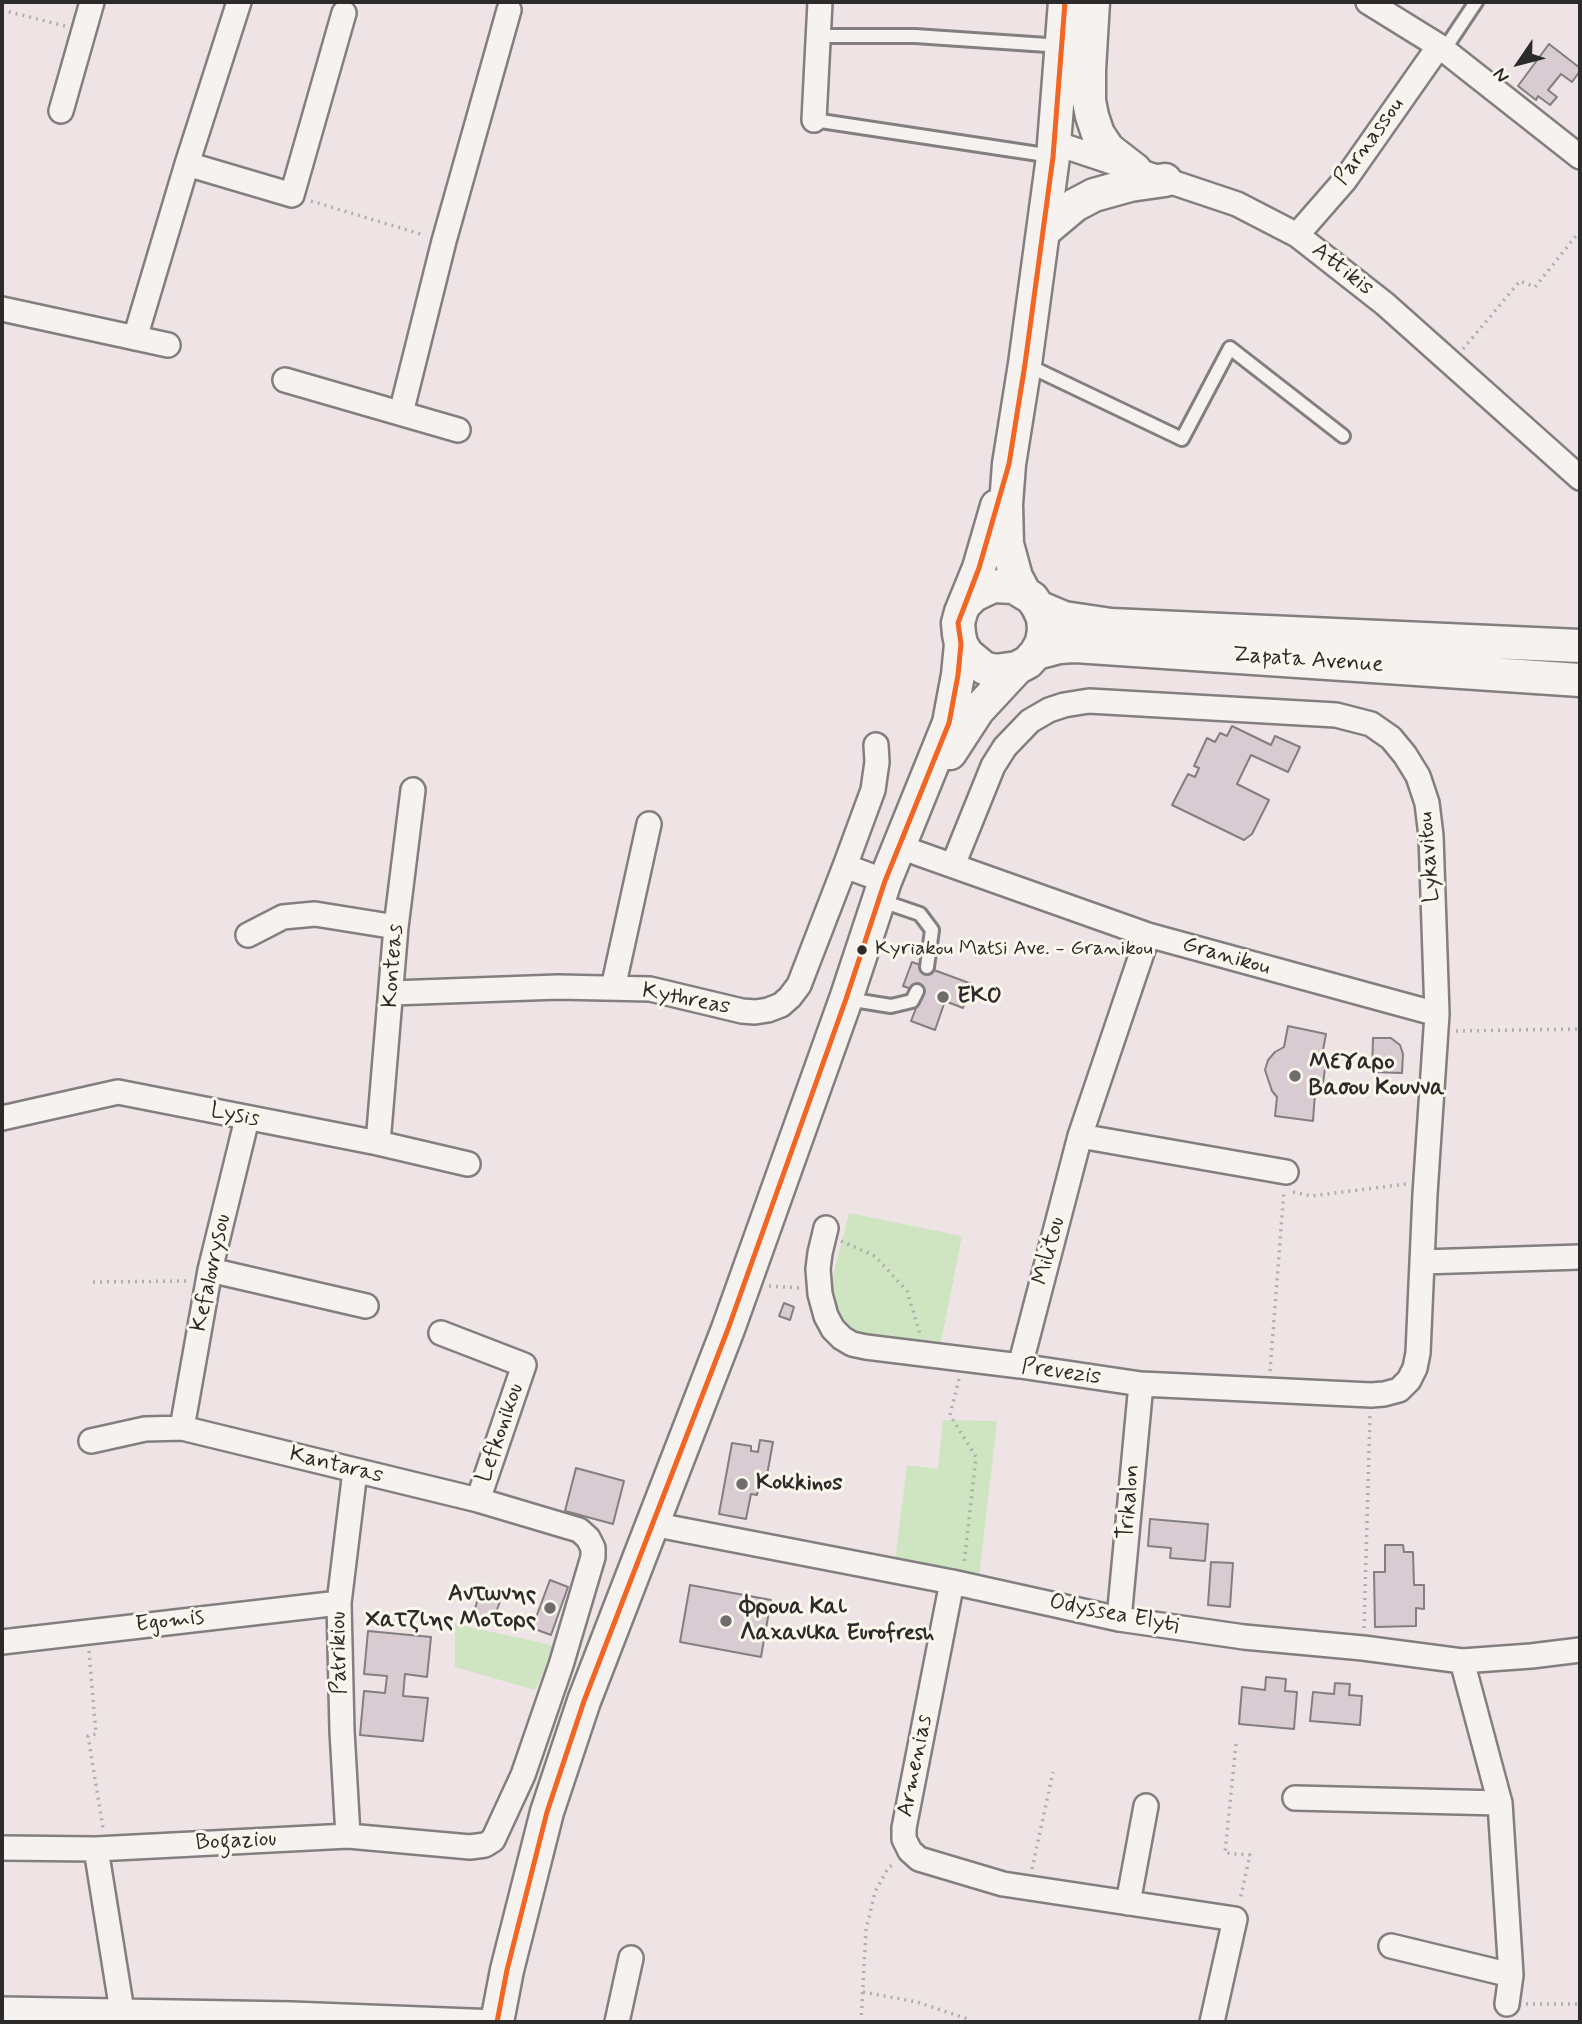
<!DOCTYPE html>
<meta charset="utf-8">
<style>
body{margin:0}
#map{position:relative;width:1582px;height:2024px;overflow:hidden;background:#eee4e6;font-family:Mynerve,sans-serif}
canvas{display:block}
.frame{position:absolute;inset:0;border:4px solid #2b2b2b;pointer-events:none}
.north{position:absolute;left:1484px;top:28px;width:70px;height:70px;-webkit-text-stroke:5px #fbf7ec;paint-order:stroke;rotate:235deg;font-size:19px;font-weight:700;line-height:28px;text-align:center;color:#2b2b2b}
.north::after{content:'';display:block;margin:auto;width:24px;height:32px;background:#2b2b2b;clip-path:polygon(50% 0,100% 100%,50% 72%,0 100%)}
</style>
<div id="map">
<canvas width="1582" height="2024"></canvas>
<div class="frame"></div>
<div class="north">N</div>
</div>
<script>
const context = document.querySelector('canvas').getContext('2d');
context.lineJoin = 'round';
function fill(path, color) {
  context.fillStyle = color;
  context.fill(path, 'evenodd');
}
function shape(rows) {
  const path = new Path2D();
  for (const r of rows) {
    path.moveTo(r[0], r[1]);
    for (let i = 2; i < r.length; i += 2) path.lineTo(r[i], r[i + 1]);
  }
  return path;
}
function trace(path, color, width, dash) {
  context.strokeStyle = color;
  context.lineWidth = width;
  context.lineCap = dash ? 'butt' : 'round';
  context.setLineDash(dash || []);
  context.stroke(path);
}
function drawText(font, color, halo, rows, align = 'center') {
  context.font = font + ' Mynerve,sans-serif';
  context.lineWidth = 6;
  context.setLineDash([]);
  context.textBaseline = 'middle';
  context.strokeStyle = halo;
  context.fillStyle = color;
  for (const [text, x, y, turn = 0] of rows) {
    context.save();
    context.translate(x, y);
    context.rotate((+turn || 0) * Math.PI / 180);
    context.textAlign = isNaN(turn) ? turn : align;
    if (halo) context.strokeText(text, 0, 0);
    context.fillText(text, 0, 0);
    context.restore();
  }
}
const green = shape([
 [849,1213,962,1236,938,1357,849,1335,837,1313,830,1288],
 [943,1420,997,1421,979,1577,895,1561,907,1465,938,1469],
 [455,1624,556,1646,535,1690,455,1667]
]);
const building = shape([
 [1549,44,1580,68,1580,71,1572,82,1561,74,1548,90,1557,97,1550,105,1538,96,1536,100,1518,86,1549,44],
 [1232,726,1271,745,1275,736,1300,747,1288,772,1251,755,1237,784,1269,800,1252,834,1244,840,1172,805,1188,774,1195,777,1199,768,1194,766,1207,738,1215,742,1220,733,1227,736,1232,726],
 [912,962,972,984,963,1008,945,1001,935,1030,911,1021,922,993,903,986,912,962],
 [1288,1026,1326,1034,1321,1061,1325,1068,1323,1084,1315,1093,1313,1121,1275,1116,1277,1097,1272,1091,1265,1070,1268,1060,1275,1052,1284,1047,1288,1026],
 [1373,1038,1391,1038,1400,1045,1403,1054,1402,1073,1372,1072,1373,1038],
 [784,1303,794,1307,790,1320,779,1316,784,1303],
 [760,1440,773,1442,767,1475,761,1473,757,1495,751,1494,746,1519,719,1514,732,1443,751,1446,751,1451,758,1452,760,1440],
 [576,1468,624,1481,613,1524,565,1511,576,1468],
 [1150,1519,1208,1524,1205,1561,1170,1558,1171,1548,1148,1546,1150,1519],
 [1385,1545,1403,1545,1404,1552,1413,1552,1414,1585,1424,1585,1424,1609,1416,1608,1416,1626,1375,1627,1374,1572,1385,1572,1385,1545],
 [1211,1562,1233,1563,1230,1607,1208,1605,1211,1562],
 [550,1580,568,1587,551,1635,532,1628,550,1580],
 [690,1585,771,1600,761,1657,680,1642,690,1585],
 [485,1589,502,1595,496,1613,492,1612,487,1627,471,1622,479,1595,483,1597,485,1589],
 [368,1631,431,1637,427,1677,405,1674,403,1696,428,1698,423,1741,360,1735,364,1691,385,1693,387,1676,364,1674,368,1631],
 [1266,1677,1286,1679,1285,1691,1297,1692,1294,1729,1239,1724,1242,1687,1265,1690,1266,1677],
 [1335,1683,1350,1684,1349,1695,1362,1696,1360,1725,1310,1721,1313,1692,1334,1694,1335,1683]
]);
const path = shape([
 [2,10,65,26],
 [311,201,424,235],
 [1463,349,1520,281,1535,287,1580,231],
 [1456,1031,1580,1029],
 [1293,1192,1311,1196,1406,1184],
 [841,1241,875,1256,907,1291,920,1334],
 [93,1282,188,1281],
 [769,1286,800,1288],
 [1270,1371,1284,1190],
 [959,1379,950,1415,976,1457,964,1564],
 [1364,1628,1370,1415],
 [89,1651,96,1734,88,1736,103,1828],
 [1236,1744,1225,1853,1250,1855,1240,1900],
 [1032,1869,1053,1772],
 [863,1992,917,2002,965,2018,971,2022],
 [1526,2004,1580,2004],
 [861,2022,866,1930,875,1892,888,1868,895,1863]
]);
const lane = shape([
 [818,36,915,36,1062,46],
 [1444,50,1476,2],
 [814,120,1052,156],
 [1027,365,1182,439,1230,348,1343,436],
 [879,900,920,914,932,930,927,967],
 [847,999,891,1006,912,1001,917,991]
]);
const street = shape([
 [1368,2,1439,46,1580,157],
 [61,111,92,2],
 [814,120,820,2],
 [1055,143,1237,204,1297,235,1385,304,1580,478],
 [187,164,292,195,344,13],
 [1297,235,1345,180,1439,46],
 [2,309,168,345],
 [135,338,187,164,239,2],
 [285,380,458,430],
 [401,413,444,241,509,10],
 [900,847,1148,935,1437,1014],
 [845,866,873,790,877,762,876,745],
 [248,935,283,917,315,914,396,927],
 [613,988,649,824],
 [392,993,558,987,650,989,742,1011,755,1012,768,1010,781,1005,790,997,799,985,845,866,885,881],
 [2,1118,118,1092,378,1143,468,1164],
 [1080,1136,1286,1172],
 [378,1143,396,927,413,790],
 [826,1228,820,1253,818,1269,820,1294,826,1316,833,1329,842,1338,852,1344,866,1347,1020,1366,1141,1384,1371,1395,1384,1394,1399,1390,1409,1380,1415,1368,1418,1353,1425,1194,1437,1014,1431,836,1427,803,1418,776,1405,755,1391,738,1371,724,1336,715,1089,701,1064,705,1049,710,1030,721,1005,747,993,766,953,865],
 [1422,1262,1580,1257],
 [210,1270,366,1306],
 [441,1333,524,1365,478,1500],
 [1020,1366,1080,1136,1148,935],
 [182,1428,210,1270,247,1119],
 [652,1524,952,1582,1119,1619,1244,1637,1363,1648,1462,1661,1531,1656,1580,1650],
 [952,1582,904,1828,904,1839,910,1851,919,1859,1003,1884,1235,1919,1212,2022],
 [1119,1619,1141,1384],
 [2,1642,339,1603],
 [1462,1661,1500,1803,1511,1975,1507,2004],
 [1295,1798,1500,1803],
 [348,1836,342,1731,339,1603,355,1471],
 [2,1848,96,1849,348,1836,470,1847,485,1845,493,1840,523,1775,561,1665,593,1557,593,1548,588,1538,579,1530,478,1500,182,1428,145,1429,91,1441],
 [96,1849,122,2011],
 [1128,1903,1146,1806],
 [1391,1946,1511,1975],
 [2,2009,292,2014,497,2022],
 [617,2022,631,1958]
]);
const secondary = shape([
 [1093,2,1089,70,1089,101,1092,116,1098,134,1108,149,1135,170],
 [1044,231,1075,205,1094,195,1130,185,1165,180],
 [997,506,979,568,961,612,958,623,959,634,961,644,967,654,984,668,995,671,1017,668],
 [1024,592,1016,577,1007,544,1006,504,1009,464,1025,364,1053,157,1065,2],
 [1038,607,1064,618,1111,625,1580,646],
 [1036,653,1059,647,1075,646,1580,680],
 [950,753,978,710,1017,668,1028,662,1036,653,1042,642,1044,630,1043,618,1038,607,1032,598,1014,587,993,586,974,595,966,603],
 [497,2022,507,1970,547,1812,584,1701,728,1329,846,999,885,881,949,723,958,675,961,644]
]);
const bus1 = shape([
 [497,2022,507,1970,547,1812,584,1701,728,1329,846,999,885,881,949,723,958,675,961,644,958,623,979,568,1009,464,1025,364,1053,157,1065,2]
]);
const markers = [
 [862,950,6,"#2b2b2b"],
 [943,997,7,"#6f6c6c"],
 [1295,1076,7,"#6f6c6c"],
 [742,1484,7,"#6f6c6c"],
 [550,1608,7,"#6f6c6c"],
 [726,1621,7,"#6f6c6c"]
];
const busNames = [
 ["Kyriakou Matsi Ave. - Granikou",875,950]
];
const streetNames = [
 ["Parnassou",1370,142,-54],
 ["Attikis",1342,270,38],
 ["Zapata Avenue",1308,661,4],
 ["Lykavitou",1430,857,-94],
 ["Granikou",1226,957,16],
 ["Konteas",394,966,-86],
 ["Kythreas",686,1000,11],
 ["Lysis",235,1116,11],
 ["Militou",1050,1251,-75],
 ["Kefalovrysou",212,1273,-78],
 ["Prevezis",1061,1373,8],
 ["Lefkonikou",501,1433,-71],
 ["Kantaras",336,1466,14],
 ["Trikalon",1130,1502,-85],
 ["Odyssea Elyti",1114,1615,11],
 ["Egomis",170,1622,-7],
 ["Patrikiou",340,1653,-91],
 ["Armenias",916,1766,-79],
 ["Bogaziou",236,1842,-3]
];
const poiNames = [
 ["EKO",957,997],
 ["Μεγαρο",1309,1063],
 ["Βασου Κουννα",1309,1089],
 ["Kokkinos",756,1484],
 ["Αντωνης",536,1595,"right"],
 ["Χατζιης Μοτορς",536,1621,"right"],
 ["Φρουα Και",740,1608],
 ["Λαχανικα Eurofresh",740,1634]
];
fill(green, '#cfe4c1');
fill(building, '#d8cbd1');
trace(building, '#837e7f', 2);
trace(lane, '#837e7f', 18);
trace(street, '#837e7f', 28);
trace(secondary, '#837e7f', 37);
trace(path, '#b0aeac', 3.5, [2, 5]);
trace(lane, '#f5f2ef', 12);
trace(street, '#f5f2ef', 23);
trace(secondary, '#f5f2ef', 32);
trace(bus1, '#f26522', 5);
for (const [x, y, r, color] of markers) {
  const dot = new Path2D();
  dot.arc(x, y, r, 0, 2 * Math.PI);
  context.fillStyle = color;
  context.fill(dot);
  trace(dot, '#fbf7ec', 2.5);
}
drawText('21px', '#2b2b2b', '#fbf7ec', busNames, 'left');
drawText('23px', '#2b2b2b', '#fbf7ec', streetNames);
drawText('bold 23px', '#2b2b2b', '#fbf7ec', poiNames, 'left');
</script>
